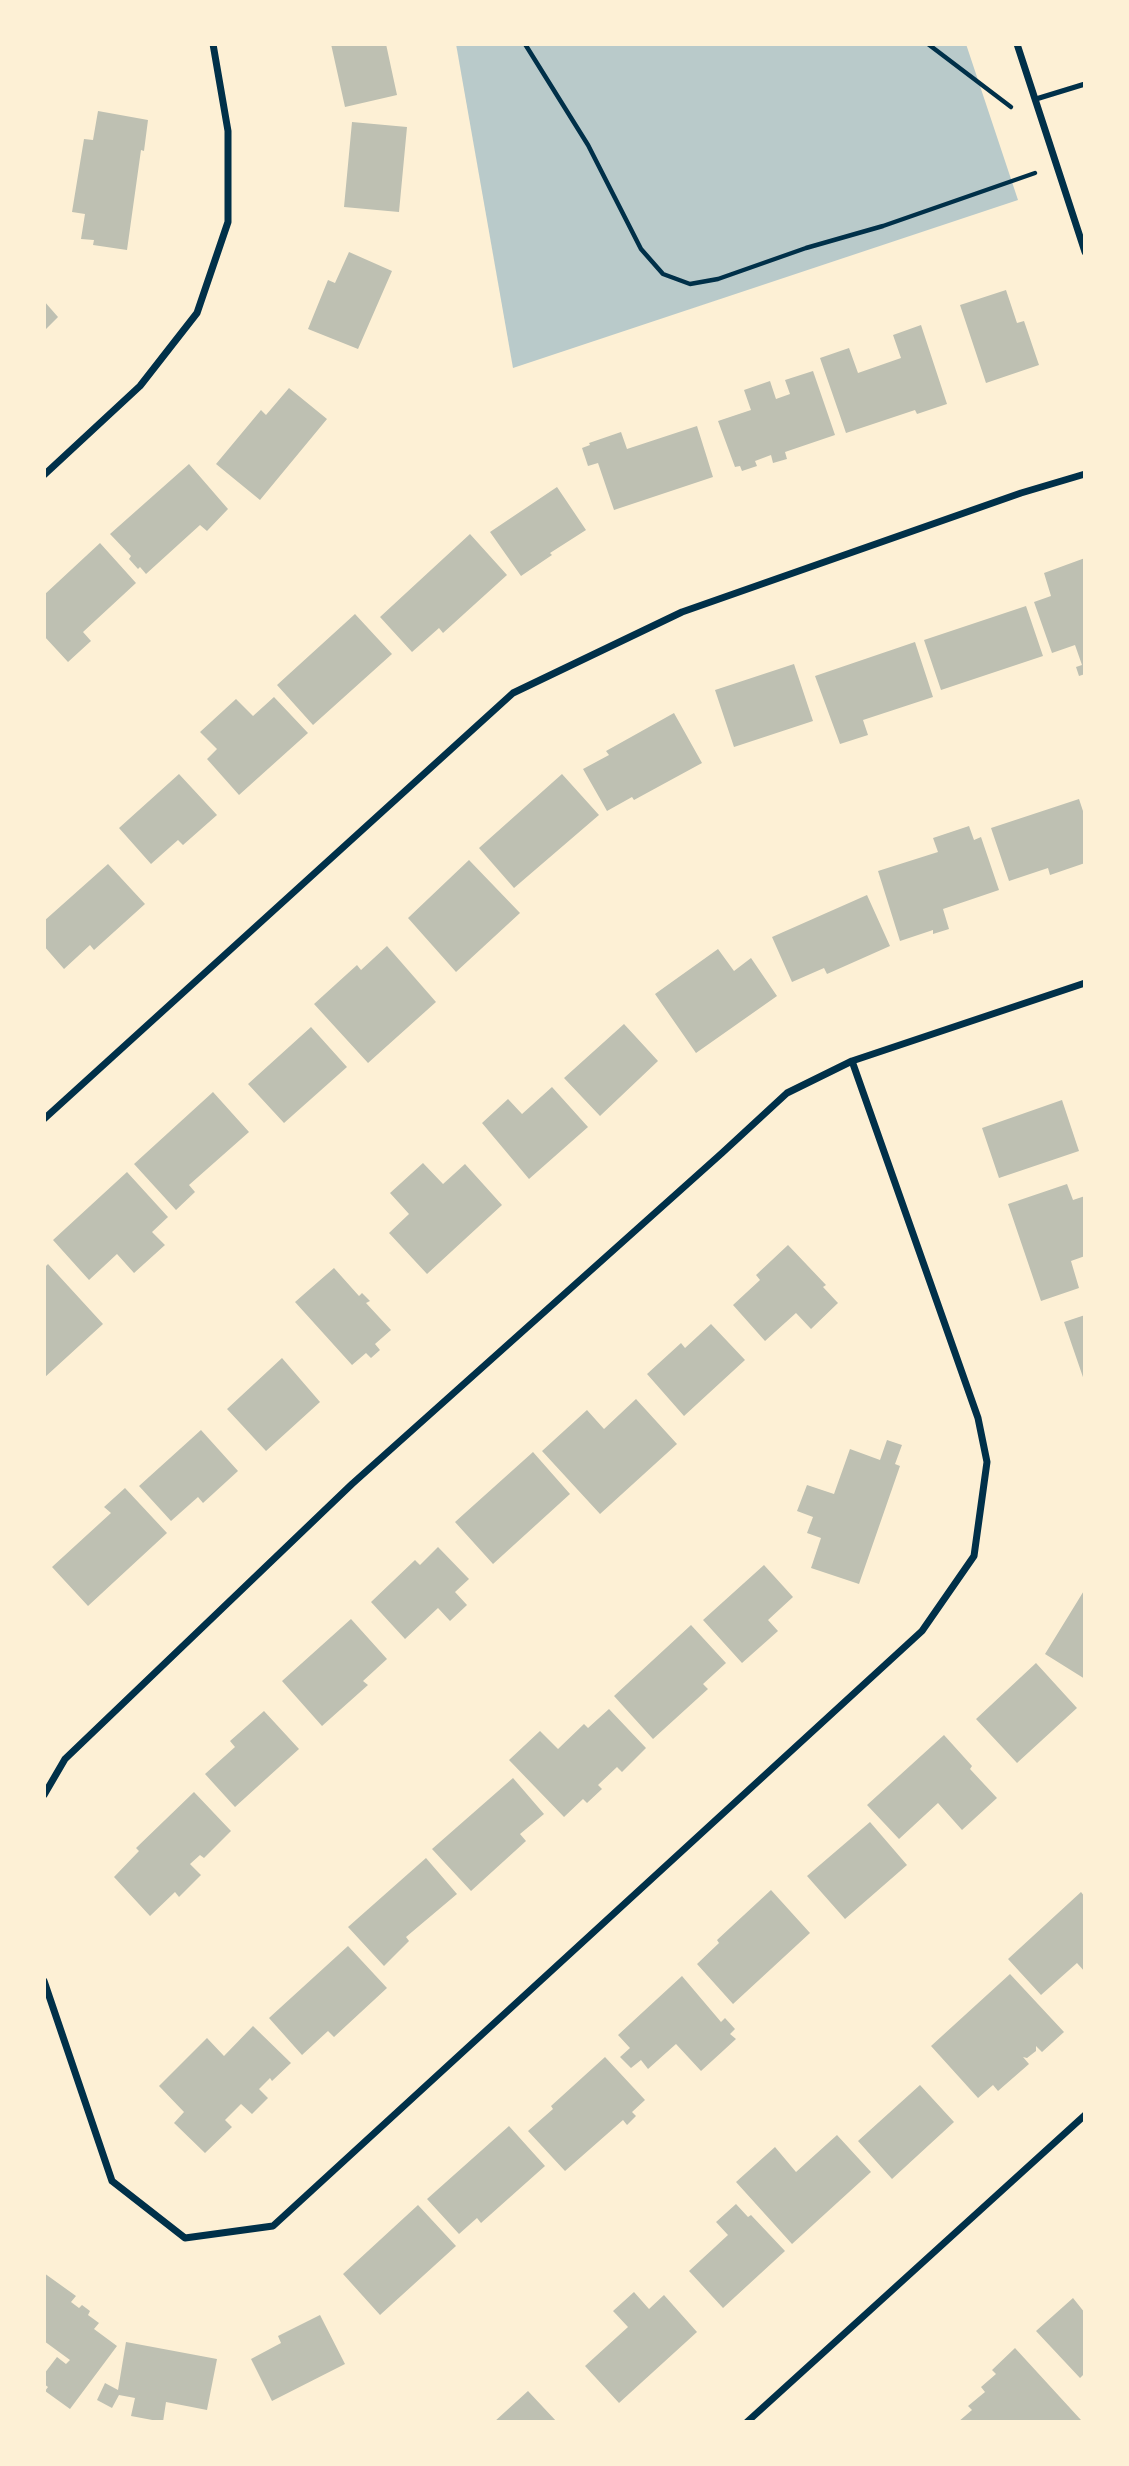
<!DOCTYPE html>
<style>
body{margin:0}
#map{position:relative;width:1129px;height:2466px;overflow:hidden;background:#fdf0d5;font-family:Roboto,sans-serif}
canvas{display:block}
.frame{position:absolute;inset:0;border:46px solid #fdf0d5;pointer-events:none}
</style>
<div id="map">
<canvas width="1129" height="2466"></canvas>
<div class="frame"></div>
</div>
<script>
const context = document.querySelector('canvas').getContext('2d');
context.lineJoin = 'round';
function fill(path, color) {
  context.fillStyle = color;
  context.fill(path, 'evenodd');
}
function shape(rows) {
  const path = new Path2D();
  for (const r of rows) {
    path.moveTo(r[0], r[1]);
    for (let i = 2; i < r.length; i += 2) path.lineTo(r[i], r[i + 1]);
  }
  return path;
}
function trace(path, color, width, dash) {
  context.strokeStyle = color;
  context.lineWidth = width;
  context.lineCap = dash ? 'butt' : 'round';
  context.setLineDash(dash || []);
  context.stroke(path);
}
const green = shape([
 [456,44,966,44,1018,200,513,368]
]);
const building = shape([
 [331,44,386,44,397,95,345,107],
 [98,111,148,120,144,151,141,150,127,250,93,245,94,240,81,239,85,214,72,212,84,139,93,140],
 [352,122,407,127,399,212,344,207],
 [349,252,392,271,358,349,308,329,328,280,335,283],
 [1006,290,1017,323,1024,321,1039,365,986,383,960,305],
 [44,301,58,317,44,331],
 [921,325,947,404,917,414,915,410,846,433,820,358,849,348,858,373,901,358,893,335],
 [813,371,835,435,785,452,787,459,773,463,771,455,755,461,757,466,742,471,740,466,735,467,718,421,751,410,744,390,770,381,776,399,790,394,785,380],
 [289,388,327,419,260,500,216,464,261,410,266,415],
 [697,426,713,477,614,510,598,463,588,466,582,448,590,445,589,443,621,432,627,449],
 [189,464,228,509,207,531,200,525,146,574,140,567,138,569,129,559,131,556,110,534],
 [557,487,586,530,550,553,552,555,521,576,490,532],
 [470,534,507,575,443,633,439,628,412,652,380,617],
 [100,543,136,583,83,632,91,641,68,662,44,636,44,595],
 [1085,558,1085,674,1079,676,1076,667,1082,665,1075,645,1052,653,1034,602,1051,596,1044,573],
 [1026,606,1043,656,941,690,924,640],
 [355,614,392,654,313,725,277,685],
 [915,642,933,697,863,720,868,735,840,744,815,676],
 [794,664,813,721,734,747,715,690],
 [274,697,308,733,239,795,207,759,217,749,200,732,236,699,253,716],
 [674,713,702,763,634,800,632,797,607,811,583,769,609,755,606,751],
 [179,774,217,815,183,845,178,840,151,864,119,828],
 [562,774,599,815,514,888,479,848],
 [1079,799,1085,817,1085,863,1050,875,1048,868,1009,881,991,828],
 [969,826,974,840,981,837,999,890,943,909,949,929,933,934,933,930,900,941,878,871,938,852,933,838],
 [469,860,520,913,456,972,408,918],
 [108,864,145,904,94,950,90,945,64,969,44,946,44,921],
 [867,895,890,946,827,974,824,968,792,982,772,937],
 [387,946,436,1002,368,1063,314,1004,357,965,361,970],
 [718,949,734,971,751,958,777,996,696,1053,655,994],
 [624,1024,658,1061,600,1116,564,1078],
 [311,1027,347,1067,284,1123,248,1084],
 [552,1087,588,1127,529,1179,482,1123,508,1099,522,1114],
 [213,1092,249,1132,189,1185,195,1192,176,1210,134,1164],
 [1062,1100,1079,1151,999,1178,982,1128],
 [423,1163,443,1184,465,1164,502,1205,427,1274,389,1233,409,1214,390,1193],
 [127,1172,168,1217,152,1232,165,1245,134,1273,117,1254,89,1280,53,1240],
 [1067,1184,1073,1200,1085,1196,1085,1256,1071,1261,1079,1288,1041,1301,1008,1204],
 [788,1245,826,1285,823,1287,838,1303,811,1329,796,1313,765,1341,733,1305,760,1280,756,1275],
 [48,1264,103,1324,44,1378,44,1268],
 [334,1268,359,1296,362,1293,370,1301,366,1303,391,1330,375,1344,380,1350,371,1358,366,1353,352,1365,295,1302],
 [1085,1315,1085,1383,1064,1322],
 [711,1324,745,1360,684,1416,647,1374,681,1343,685,1348],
 [282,1358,320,1402,266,1451,227,1409],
 [636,1399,677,1444,600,1514,542,1451,587,1410,604,1429],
 [201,1430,238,1471,203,1503,198,1497,171,1521,139,1486],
 [887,1440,902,1445,895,1464,900,1466,859,1584,811,1568,821,1538,807,1533,813,1517,797,1511,807,1485,834,1494,850,1449,880,1460],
 [533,1452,570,1494,493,1564,455,1522],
 [125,1488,167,1533,88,1606,52,1567,111,1513,104,1507],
 [438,1547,469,1579,455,1592,467,1605,450,1621,438,1608,405,1639,371,1602,415,1560,420,1565],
 [764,1565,793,1597,768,1620,778,1631,742,1663,703,1620],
 [1085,1589,1085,1679,1045,1654],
 [351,1619,387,1659,363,1681,368,1685,322,1726,282,1681],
 [691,1625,726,1663,703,1684,708,1689,653,1739,614,1696],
 [1036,1663,1077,1708,1017,1763,976,1719],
 [609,1709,646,1748,622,1772,617,1767,598,1785,602,1789,587,1803,583,1799,564,1817,509,1760,540,1731,558,1749,584,1724,588,1728],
 [264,1711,299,1749,235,1807,205,1774,235,1747,230,1741],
 [944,1735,972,1766,970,1769,997,1798,962,1830,938,1803,899,1839,867,1805],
 [513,1778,544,1814,520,1834,526,1841,471,1891,432,1849],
 [194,1792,231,1831,204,1858,200,1855,190,1864,201,1875,179,1897,175,1892,150,1916,114,1877,139,1851,136,1848],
 [870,1822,907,1865,845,1919,807,1876],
 [426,1858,457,1894,406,1937,409,1941,384,1966,348,1927],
 [771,1890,810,1933,733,2004,697,1964,719,1943,717,1940],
 [1081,1892,1085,1897,1085,1972,1077,1963,1041,1995,1008,1959],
 [348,1946,387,1988,334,2037,328,2031,302,2055,269,2018],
 [1010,1974,1064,2032,1042,2052,1036,2046,1036,2051,1027,2058,1023,2057,1029,2064,998,2091,993,2085,978,2098,931,2046],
 [682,1976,721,2022,725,2018,735,2029,730,2034,736,2039,701,2071,676,2044,648,2069,641,2060,631,2068,620,2057,630,2048,618,2035],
 [253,2026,291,2063,272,2081,270,2078,259,2089,268,2098,252,2114,241,2104,225,2120,232,2127,205,2153,174,2123,184,2112,159,2086,207,2038,224,2056],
 [605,2057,645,2100,632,2112,636,2116,627,2125,623,2120,565,2171,528,2131,553,2109,551,2106],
 [920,2085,954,2122,892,2179,858,2141],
 [509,2126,545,2166,481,2223,477,2218,459,2234,427,2199],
 [837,2135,871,2172,792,2244,736,2182,775,2147,796,2172],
 [736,2204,748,2217,751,2215,785,2251,723,2308,689,2271,728,2235,716,2222],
 [418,2205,456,2246,380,2315,343,2274],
 [44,2273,76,2296,71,2302,79,2308,82,2305,90,2311,88,2315,99,2323,94,2329,117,2346,70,2409,45,2391,48,2387,44,2384,44,2374,57,2357,66,2364,70,2360,44,2341],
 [634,2292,649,2309,664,2295,697,2332,619,2403,585,2366,628,2327,613,2311],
 [1073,2298,1085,2313,1085,2373,1080,2378,1036,2331],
 [320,2315,345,2364,272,2401,251,2359,281,2343,278,2336],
 [126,2342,217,2359,207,2410,166,2402,163,2422,131,2416,135,2398,119,2395,112,2408,97,2400,105,2383,118,2390],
 [1015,2348,1081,2420,1078,2422,958,2422,972,2410,968,2406,985,2392,981,2387,996,2374,992,2370],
 [528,2391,557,2422,494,2422]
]);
const path = shape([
 [525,44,588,145,641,249,663,274,690,284,718,279,806,248,883,226,1035,173],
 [928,44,1011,107]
]);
const service = shape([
 [1036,99,1085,84]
]);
const minor = shape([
 [1017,44,1085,252],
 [44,475,140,386,197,313,228,222,228,131,213,44],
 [44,1119,513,693,682,612,1021,493,1085,474],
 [44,1795,65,1759,352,1484,722,1153,787,1093,852,1061,1085,983],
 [44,1981,112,2181,185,2238,273,2226,922,1631,974,1556,987,1462,978,1418,852,1061],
 [747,2422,1085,2115]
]);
fill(green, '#b9caca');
fill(building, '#bec0b2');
trace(path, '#003049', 4.5);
trace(service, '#003049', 5);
trace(minor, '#003049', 7);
</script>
